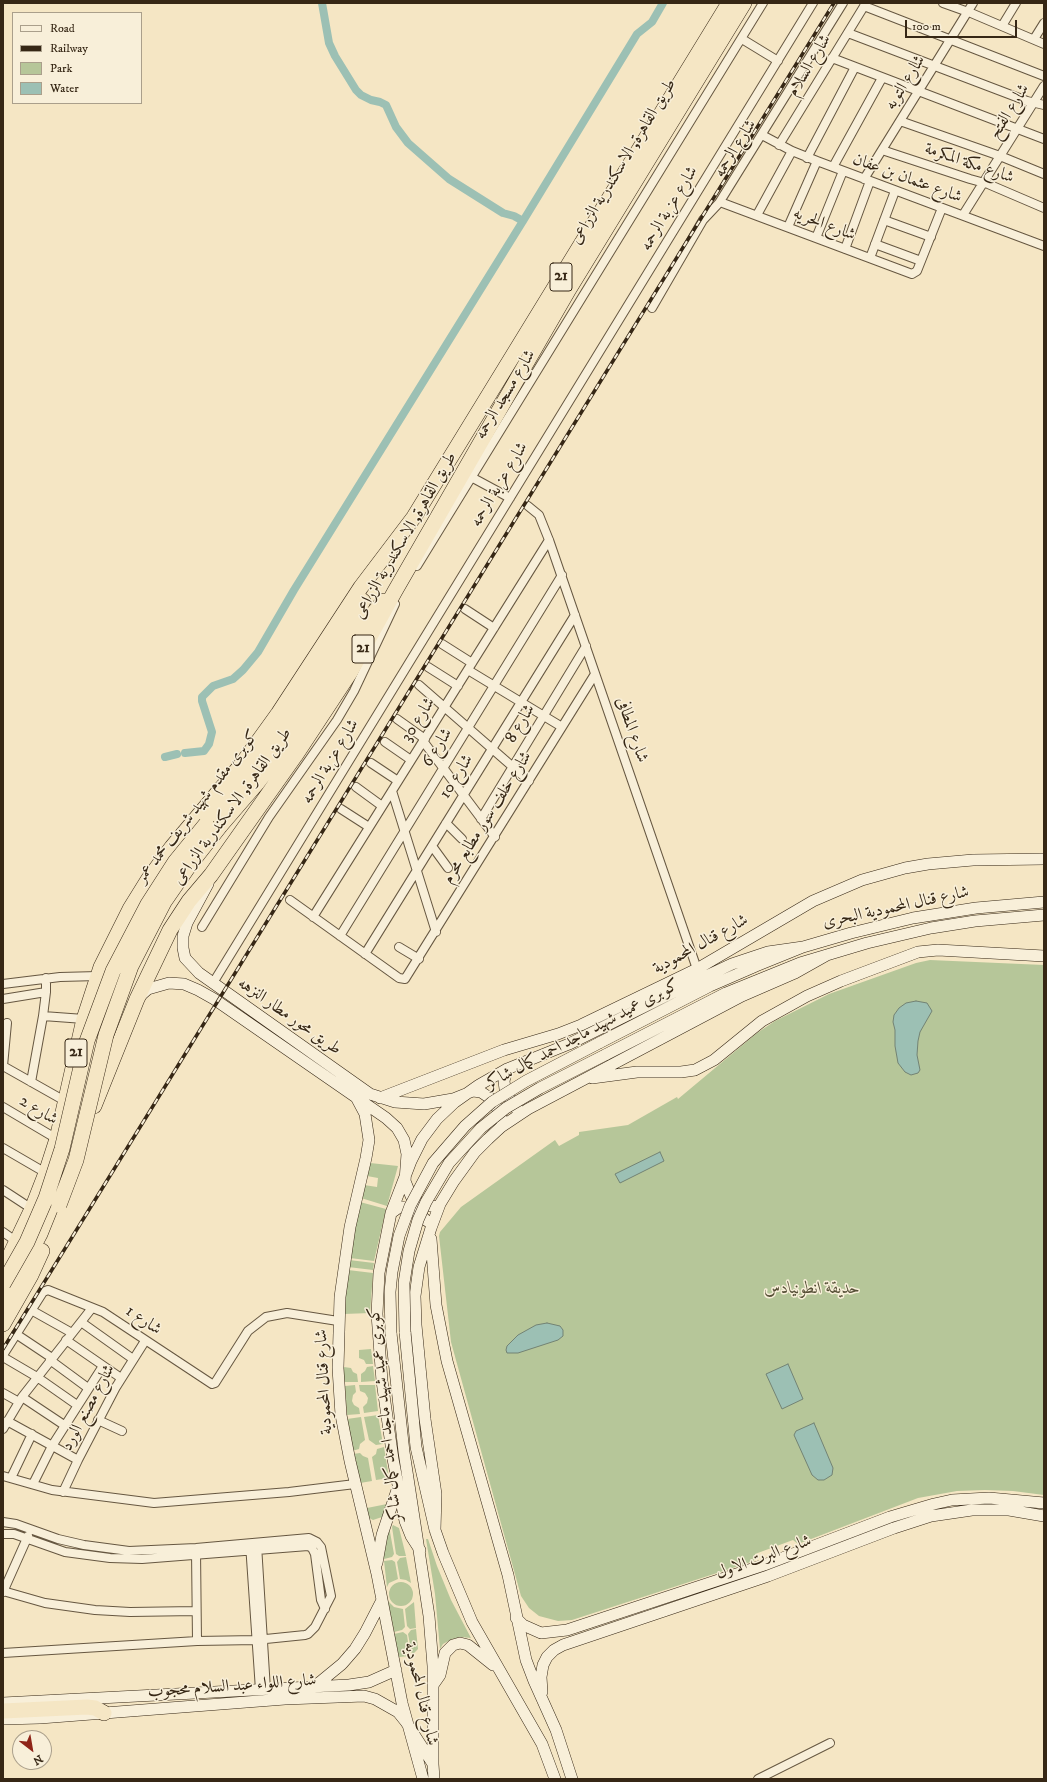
<!DOCTYPE html>
<meta charset="utf-8">
<style>
body{margin:0}
#map{position:relative;width:1047px;height:1782px;overflow:hidden;background:#f5e6c4;font-family:"IM FELL DW Pica",serif}
canvas{display:block}
.frame{position:absolute;inset:0;border:4px solid #362715;pointer-events:none}
.legend{position:absolute;left:12px;top:12px;width:130px;height:92px;box-sizing:border-box;background:#f8efd9;border:1px solid #aa9f8b;margin:0;padding:5px 7px;list-style:none;font-size:12px;color:#362715}
.legend li{display:flex;align-items:center;gap:8px;height:20px}
.legend b{width:20px;border:1px solid #aa9f8b}
.north{position:absolute;left:12px;top:1730px;width:40px;height:40px;box-sizing:border-box;background:#f8efd9;border:1px solid #aa9f8b;border-radius:50%;rotate:149deg;font-size:11px;font-weight:700;line-height:16px;text-align:center;color:#362715}
.north::after{content:'';display:block;margin:auto;width:14px;height:18px;background:#8f2418;clip-path:polygon(50% 0,100% 100%,50% 72%,0 100%)}
.scale{position:absolute;left:905px;top:20px;width:112px;height:18px;box-sizing:border-box;border:2px solid #362715;border-top:0;padding-left:5px;font-size:12px;line-height:14px;white-space:nowrap;color:#362715;-webkit-text-stroke:3px #f8efd9;paint-order:stroke}
</style>
<div id="map">
<canvas width="1047" height="1782"></canvas>
<div class="frame"></div>
<ul class="legend">
<li><b style="height:5px;background:#f8efd9"></b>Road</li>
<li><b style="height:5px;background:#362715"></b>Railway</li>
<li><b style="height:11px;background:#b6c699"></b>Park</li>
<li><b style="height:11px;background:#9cc0b4"></b>Water</li>
</ul>
<div class="north">N</div>
<div class="scale">100 m</div>
</div>
<script>
const context = document.querySelector('canvas').getContext('2d');
context.lineJoin = 'round';
function fill(path, color) {
  context.fillStyle = color;
  context.fill(path, 'evenodd');
}
function shape(rows) {
  const path = new Path2D();
  for (const r of rows) {
    if (r.length === 3) {
      path.moveTo(r[0] + r[2], r[1]);
      path.arc(r[0], r[1], r[2], 0, 2 * Math.PI);
      continue;
    }
    path.moveTo(r[0], r[1]);
    for (let i = 2; i < r.length; i += 2) path.lineTo(r[i], r[i + 1]);
  }
  return path;
}
function trace(path, color, width, dash) {
  context.strokeStyle = color;
  context.lineWidth = width;
  context.lineCap = dash ? 'butt' : 'round';
  context.setLineDash(dash || []);
  context.stroke(path);
}
function drawText(font, color, halo, rows, align = 'center') {
  context.font = font + ' "IM FELL DW Pica",Amiri,serif';
  context.lineWidth = 3;
  context.setLineDash([]);
  context.textBaseline = 'middle';
  context.strokeStyle = halo;
  context.fillStyle = color;
  for (const [text, x, y, turn = 0] of rows) {
    context.save();
    context.translate(x, y);
    context.rotate((+turn || 0) * Math.PI / 180);
    context.textAlign = isNaN(turn) ? turn : align;
    if (halo) context.strokeText(text, 0, 0);
    context.fillText(text, 0, 0);
    context.restore();
  }
}
const green = shape([
 [930,960,1044,965,1044,1495,1013,1491,985,1490,957,1491,918,1498,798,1544,793,1540,755,1554,754,1561,572,1620,558,1621,539,1616,529,1608,521,1596,451,1342,439,1236,440,1232,461,1207,555,1140,559,1146,579,1135,579,1132,628,1125,677,1097,678,1099,757,1033,775,1021,829,994,916,963],
 [370,1163,398,1166,387,1206,361,1198,364,1185,377,1187,378,1178,367,1176],
 [360,1202,386,1209,374,1261,350,1258],
 [349,1260,374,1263,373,1270,348,1267],
 [348,1270,373,1273,370,1313,344,1314],
 [371,1349,373,1364,366,1364,364,1360,359,1358,359,1350],
 [373,1366,375,1381,361,1382,361,1374,365,1371,367,1367],
 [344,1367,351,1368,353,1372,357,1374,358,1382,344,1382],
 [355,1385,356,1392,353,1395,352,1401,354,1405,359,1408,360,1414,347,1415,345,1386],
 [359,1385,375,1385,378,1411,364,1413,363,1407,367,1403,368,1398,365,1393,360,1391],
 [378,1415,383,1444,376,1445,369,1440,364,1417],
 [361,1417,365,1440,360,1444,359,1449,352,1451,347,1419],
 [384,1447,389,1478,376,1480,372,1457,376,1454,377,1449],
 [360,1453,363,1456,368,1458,372,1481,360,1483,353,1454],
 [387,1504,382,1517,373,1520,369,1518,367,1508],
 [393,1525,399,1528,406,1556,399,1556,396,1554,392,1527],
 [388,1530,390,1532,394,1554,392,1557,384,1559,384,1552],
 [426,1539,428,1539,437,1566,451,1600,471,1638,461,1637,452,1639,443,1644,440,1649,435,1594],
 [406,1557,411,1583,406,1580,400,1579,397,1562,400,1558],
 [392,1560,395,1562,398,1579,389,1583,387,1587,384,1561],
 [401,1594,12],
 [388,1601,394,1607,403,1609,405,1627,402,1630,394,1632],
 [414,1602,416,1628,410,1629,407,1626,405,1609],
 [416,1629,418,1649,412,1655,408,1634,411,1630],
 [403,1632,407,1635,410,1656,399,1657,394,1634]
]);
const water = shape([
 [916,1001,927,1003,932,1011,920,1032,918,1041,917,1055,920,1070,918,1073,911,1075,905,1072,898,1063,895,1046,895,1030,893,1022,894,1015,899,1008,906,1003,916,1001],
 [660,1152,664,1161,620,1183,615,1174,660,1152],
 [547,1323,560,1326,563,1330,563,1336,558,1340,518,1353,507,1353,506,1350,507,1346,518,1335,536,1325,547,1323],
 [788,1364,803,1399,782,1409,766,1374,788,1364],
 [814,1423,833,1468,832,1475,824,1480,818,1480,812,1475,794,1435,796,1431,814,1423]
]);
const canal = shape([
 [322,3,329,43,335,56,356,90,361,95,371,100,380,102,386,105,396,127,408,143,449,179,503,213,514,216,523,221],
 [185,753,204,751,209,744,212,732,202,701,202,697,213,686,233,679,243,670,258,652,294,590,523,221,637,34,652,22,663,3],
 [165,757,177,754]
]);
const street = shape([
 [943,3,971,13,1044,44],
 [864,6,1044,76],
 [1002,26,1016,3],
 [848,33,1027,101,1044,105],
 [742,39,778,61],
 [1034,39,1044,23],
 [832,58,1044,139],
 [900,121,1000,156,1044,174],
 [762,135,792,151,817,161,1044,246],
 [779,145,866,3],
 [882,150,970,179,988,184,1044,208],
 [807,158,855,67],
 [833,167,882,78],
 [864,179,973,3],
 [720,202,912,274,917,271,942,208],
 [757,215,792,151],
 [963,215,1044,86],
 [884,220,931,237],
 [788,227,817,161],
 [816,238,843,171],
 [875,244,921,261],
 [845,249,870,181],
 [870,258,895,191],
 [652,308,703,220,719,203,843,3],
 [473,478,510,498],
 [528,506,539,515,549,540,697,969],
 [417,566,763,3],
 [465,609,494,628],
 [442,644,472,663],
 [428,667,458,686],
 [468,670,562,727],
 [419,685,529,781],
 [397,719,425,739],
 [423,741,495,837],
 [385,742,411,760],
 [371,763,398,781],
 [356,787,382,806],
 [392,791,436,932],
 [341,809,369,827],
 [481,819,586,646],
 [446,823,462,839],
 [432,846,448,868],
 [290,900,399,978,405,979,595,674],
 [313,917,549,540],
 [202,927,269,817,337,720,354,691,395,604],
 [340,936,562,575],
 [399,947,419,959],
 [365,954,575,615],
 [213,983,813,3],
 [3,984,60,977,98,976],
 [3,999,46,992],
 [43,1016,84,1019],
 [3,1066,65,1101],
 [3,1066,7,1023],
 [31,1082,43,1016,46,992,46,978],
 [3,1107,57,1139],
 [3,1148,46,1173],
 [3,1190,32,1209],
 [3,1232,17,1242],
 [31,1310,72,1333],
 [81,1322,133,1359],
 [16,1334,52,1358],
 [66,1340,121,1378],
 [3,1355,43,1292,48,1290,103,1312,212,1384,215,1383,248,1331,266,1317,287,1313,338,1321],
 [3,1357,37,1377,77,1405],
 [50,1360,88,1388],
 [3,1393,19,1402],
 [22,1397,64,1425],
 [98,1420,122,1431],
 [7,1421,78,1460],
 [3,1429,22,1397,92,1308],
 [3,1476,52,1490,154,1503,289,1492,355,1484],
 [11,1478,32,1434],
 [33,1484,52,1446,103,1366],
 [63,1492,78,1460,116,1387,145,1341],
 [3,1522,16,1524,58,1539,84,1545,129,1551,196,1548,309,1538,317,1542,321,1547,331,1596,315,1627,308,1634,305,1635,256,1640,197,1641,3,1653],
 [3,1534,14,1534,65,1552,110,1558,142,1559,308,1546,312,1548,315,1554,321,1600,325,1609],
 [250,1544,260,1690],
 [257,1545,266,1690],
 [196,1551,197,1641],
 [3,1591,45,1603,95,1610,130,1612,196,1611],
 [3,1592,28,1536],
 [758,1779,830,1743]
]);
const secondary = shape([
 [208,884,187,923,183,936,183,948,185,958,199,973,370,1094,395,1102,424,1104,453,1099,473,1091,481,1092,490,1098,500,1112,502,1122],
 [139,997,148,989,169,983,184,984,198,990,214,999,386,1118,397,1128,404,1140,407,1154,405,1181,411,1196,414,1200,424,1206,433,1206],
 [599,1043,710,986,756,966,803,947,851,933,913,918,976,908,1044,902],
 [605,1055,726,993,800,963,867,943,931,928,975,921,1044,915],
 [507,1069,504,1081,505,1089,513,1105,518,1110],
 [592,1078,637,1072,681,1072,695,1070,714,1060,762,1021,807,996,841,981,918,952,938,950,1044,956],
 [380,1098,504,1050,558,1034,581,1025,697,969,813,901,862,880,905,868,928,864,973,860,1044,859],
 [357,1099,365,1114,369,1140,366,1158,350,1227,340,1297,338,1368,341,1415,350,1461,377,1574,402,1703,423,1779],
 [391,1213,398,1208,402,1207,418,1213,427,1221],
 [431,1239,436,1305,447,1361,508,1575,526,1660,534,1681,556,1730,572,1779],
 [405,1332,416,1447,435,1530,443,1553,472,1622,542,1744,555,1779],
 [391,1333,404,1452,429,1616,433,1666,433,1764,434,1779],
 [435,1530,436,1494,425,1419,416,1325,415,1296,419,1267,431,1228,440,1204,454,1181,475,1152,488,1139,501,1127,528,1109,742,996,795,973,827,955],
 [420,1550,411,1536,405,1521,393,1459,382,1381,377,1314,379,1273,391,1213,411,1161,422,1139,437,1119,455,1102,479,1085,507,1069,569,1044,696,981,732,964,768,952,803,947],
 [377,1563,382,1535,398,1487],
 [516,1618,523,1625,541,1633,567,1630,764,1565,890,1517,934,1504,952,1500,989,1498,1044,1503],
 [433,1685,440,1675,445,1653,453,1645,460,1643,468,1645,493,1665],
 [314,1687,342,1664,355,1649,365,1633,382,1600],
 [542,1692,541,1677,543,1665,547,1657,554,1650,563,1645,768,1576,894,1528,931,1516,972,1510,1009,1510,1044,1516],
 [3,1703,349,1685,369,1682,396,1670],
 [3,1719,40,1718,285,1699,364,1696,375,1699,398,1712,406,1722,433,1764]
]);
const highway = shape([
 [206,824,238,787,269,748,349,626,363,601],
 [220,826,258,782,294,735,328,685,364,624,384,601],
 [94,1106,137,999,170,930,189,901,211,875,295,756,351,671,395,591,569,289,744,3],
 [3,1270,32,1209,46,1173,57,1139,84,1019,101,967,130,909,148,880,172,847,242,764,278,714,361,587,414,517,729,3],
 [3,1303,40,1234,59,1187],
 [3,1324,31,1275,42,1251],
 [3,1711,87,1707,95,1708,104,1713]
]);
const rail = shape([
 [3,1349,834,3]
]);
const secondaryBridge = shape([
 [405,1332,404,1283,409,1251,418,1220,426,1202,449,1163,481,1128,506,1108,540,1088,605,1055],
 [391,1333,390,1292,392,1272,399,1236,410,1206,433,1163,465,1126,492,1102,526,1081,599,1043]
]);
const highwayBridge = shape([
 [59,1205,76,1160,106,1035,131,966,164,902,191,863,220,826],
 [3,1284,27,1242,46,1198,62,1149,87,1041,113,971,148,904,175,862,206,824]
]);
const shields = [
 [561,277,22],
 [363,649,22],
 [76,1053,22]
];
const shieldNames = [
 ["21",561,277],
 ["21",363,649],
 ["21",76,1053]
];
const streetNames = [
 ["شارع السلام",810,66,-59],
 ["شارع التوبه",906,83,-58],
 ["شارع الفتح",1010,112,-58],
 ["شارع الرحمه",736,149,-58],
 ["طريق القاهرة, الاسكندرية الزراعى",624,162,-59],
 ["شارع مكة المكرمة",969,164,19],
 ["شارع عثمان بن عفان",907,179,20],
 ["شارع عزبة الرحمه",670,209,-59],
 ["شارع الحريه",824,225,21],
 ["شارع مسجد الرحمه",506,395,-59],
 ["شارع عزبة الرحمه",500,485,-59],
 ["طريق القاهرة, الاسكندرية الزراعى",406,536,-60],
 ["شارع 30",419,720,-58],
 ["شارع 8",521,724,-59],
 ["شارع المطافى",631,730,71],
 ["شارع 6",438,748,-58],
 ["شارع عزبة الرحمه",331,762,-59],
 ["شارع 10",457,777,-58],
 ["كوبرى مقدم شهيد شريف محمد عمر",198,807,-52],
 ["طريق القاهرة, الاسكندرية الزراعى",233,807,-54],
 ["شارع خلف سور مطابع محرم",488,818,-58],
 ["شارع قنال المحمودية البحرى",896,908,-12],
 ["شارع قنال المحمودية",701,945,-29],
 ["طريق محور مطار النزهه",289,1017,35],
 ["كوبرى عميد شهيد ماجد احمد كمال شاكر",583,1035,-28],
 ["شارع 2",38,1111,31],
 ["شارع 1",143,1321,34],
 ["شارع قنال المحمودية",325,1382,-93],
 ["شارع مصنع الورد",89,1408,-62],
 ["كوبرى عميد شهيد ماجد احمد كمال شاكر",386,1414,-96],
 ["شارع البرت الاول",764,1558,-20],
 ["شارع اللواء عبد السلام محجوب",232,1687,-4],
 ["شارع قنال المحمودية",420,1694,77]
];
const parkNames = [
 ["حديقة انطونيادس",812,1289]
];
fill(green, '#b6c699');
fill(water, '#9cc0b4');
trace(water, '#738374', 1);
trace(canal, '#9cc0b4', 8);
trace(street, '#665741', 10);
trace(secondary, '#362715', 12);
trace(highway, '#362715', 16);
trace(street, '#f8efd9', 8);
trace(secondary, '#f8efd9', 11);
trace(highway, '#f5e6c4', 15);
trace(rail, '#362715', 3.5);
trace(rail, '#f8efd9', 2, [6]);
trace(secondaryBridge, '#362715', 12, []);
trace(highwayBridge, '#362715', 16, []);
trace(secondaryBridge, '#f8efd9', 11);
trace(highwayBridge, '#f5e6c4', 15);
for (const [x, y, w] of shields) {
  const box = new Path2D();
  box.roundRect(x - w / 2, y - 14, w, 28, 3);
  context.fillStyle = '#f8efd9';
  context.fill(box);
  trace(box, '#362715', 1);
}
drawText('bold 16px', '#362715', null, shieldNames);
drawText('17px', '#362715', '#f8efd9', streetNames);
drawText('italic 17px', '#564f36', '#f8efd9', parkNames);
</script>
